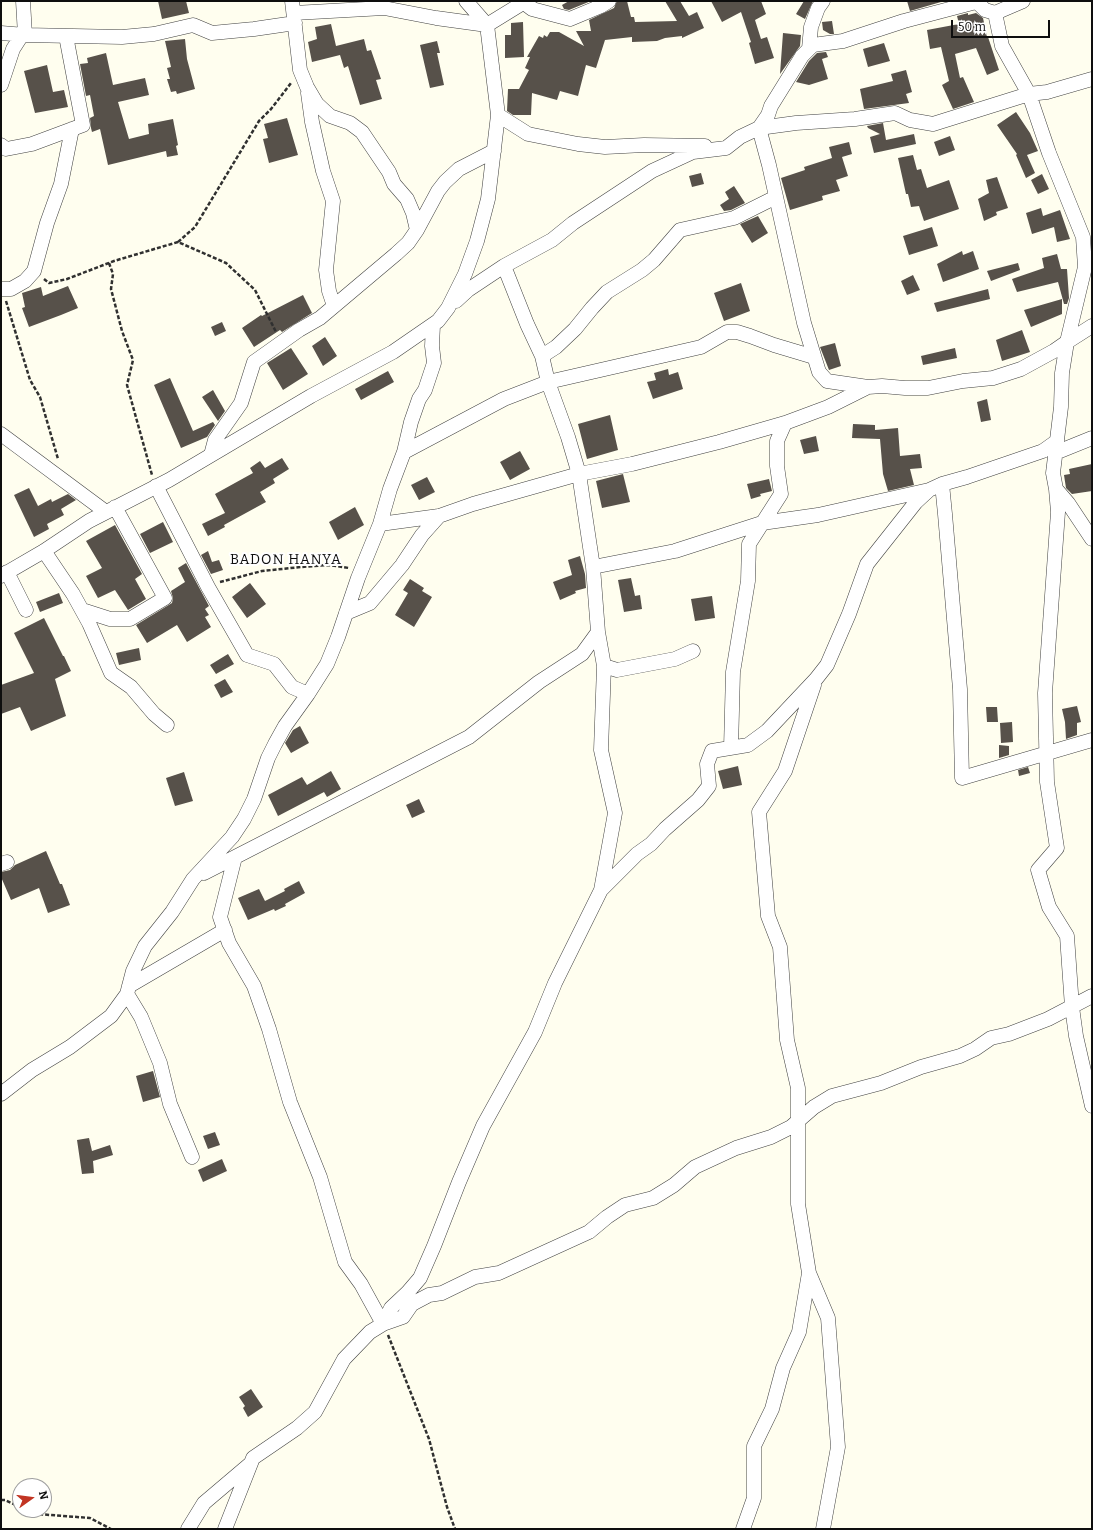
<!DOCTYPE html>
<style>
body{margin:0}
#map{position:relative;width:1093px;height:1530px;overflow:hidden;background:#fffeef;font-family:Bitter,serif}
canvas{display:block}
.frame{position:absolute;inset:0;border:2px solid #0e0e0e;pointer-events:none}
.north{position:absolute;left:12px;top:1478px;width:40px;height:40px;box-sizing:border-box;background:#fff;border:1px solid #9f9f9f;border-radius:50%;rotate:76deg;font-size:11px;font-weight:700;line-height:16px;text-align:center;color:#0e0e0e}
.north::after{content:'';display:block;margin:auto;width:14px;height:18px;background:#c23523;clip-path:polygon(50% 0,100% 100%,50% 72%,0 100%)}
.scale{position:absolute;left:951px;top:20px;width:99px;height:18px;box-sizing:border-box;border:2px solid #0e0e0e;border-top:0;padding-left:5px;font-size:12px;line-height:14px;white-space:nowrap;color:#0e0e0e;-webkit-text-stroke:3px #fff;paint-order:stroke}
</style>
<div id="map">
<canvas width="1093" height="1530"></canvas>
<div class="frame"></div>
<div class="north">N</div>
<div class="scale">50 m</div>
</div>
<script>
const context = document.querySelector('canvas').getContext('2d');
context.lineJoin = 'round';
function fill(path, color) {
  context.fillStyle = color;
  context.fill(path, 'evenodd');
}
function shape(rows) {
  const path = new Path2D();
  for (const r of rows) {
    path.moveTo(r[0], r[1]);
    for (let i = 2; i < r.length; i += 2) path.lineTo(r[i], r[i + 1]);
  }
  return path;
}
function trace(path, color, width, dash) {
  context.strokeStyle = color;
  context.lineWidth = width;
  context.lineCap = dash ? 'butt' : 'round';
  context.setLineDash(dash || []);
  context.stroke(path);
}
function drawText(font, color, halo, rows, align = 'center') {
  context.font = font + ' Bitter,serif';
  context.lineWidth = 4;
  context.setLineDash([]);
  context.textBaseline = 'middle';
  context.strokeStyle = halo;
  context.fillStyle = color;
  for (const [text, x, y, turn = 0] of rows) {
    context.save();
    context.translate(x, y);
    context.rotate((+turn || 0) * Math.PI / 180);
    context.textAlign = isNaN(turn) ? turn : align;
    if (halo) context.strokeText(text, 0, 0);
    context.fillText(text, 0, 0);
    context.restore();
  }
}
const building = shape([
 [158,1,186,1,189,13,162,19],
 [569,1,591,1,569,10,564,9,562,5],
 [617,1,627,1,631,17,634,17,635,22,677,21,665,1,680,1,689,16,697,12,704,28,682,38,682,36,665,38,657,41,632,42,632,37,605,40,596,68,586,65,578,96,560,91,557,100,532,93,531,115,513,115,507,111,508,89,519,89,529,70,525,68,530,57,527,57,539,36,543,38,544,35,547,37,550,32,559,32,584,46,576,31,591,31,589,20,614,8],
 [711,1,761,1,766,14,755,20,761,39,767,37,774,58,755,64,749,43,751,42,741,12,722,22],
 [804,1,813,1,805,19,796,14],
 [907,1,941,1,941,2,910,11],
 [968,13,968,15,976,13,983,18,987,37,988,37,999,70,987,75,976,48,955,54,960,78,963,77,974,102,953,109,942,85,949,81,941,47,930,49,927,30,959,24,957,16],
 [832,21,834,34,830,34,823,30,822,22],
 [523,22,524,57,505,58,505,35,511,35,511,23],
 [331,24,336,46,364,39,367,51,371,50,381,79,376,80,382,99,360,105,348,66,344,68,340,55,312,62,308,42,317,39,315,27],
 [783,33,801,35,800,46,780,74],
 [185,39,187,59,195,89,177,94,176,91,171,92,167,79,170,79,167,68,171,67,165,41],
 [437,41,440,53,437,53,444,85,430,88,420,45],
 [884,43,890,61,868,67,863,49],
 [826,52,828,57,822,59,828,79,809,85,796,82,809,61,817,53],
 [106,53,113,85,145,78,149,95,118,102,129,139,149,134,148,124,173,119,178,145,176,146,178,155,167,157,166,151,108,165,100,129,92,132,91,128,90,118,94,116,90,95,86,96,80,64,88,63,87,58],
 [47,65,53,92,64,90,68,107,35,113,24,71],
 [906,70,912,92,906,94,909,103,864,109,860,89,893,81,891,74],
 [1016,112,1030,133,1038,151,1027,155,1035,173,1026,178,1016,155,1017,154,997,125],
 [287,118,298,155,269,163,263,139,268,138,264,124],
 [883,123,886,140,914,134,916,144,874,153,870,137,880,134,868,128,867,126],
 [950,136,955,150,939,156,934,142],
 [849,142,852,154,842,157,848,176,836,180,840,191,822,196,823,200,790,210,781,178,805,170,804,167,832,158,829,147],
 [913,155,917,170,921,169,927,188,949,180,959,209,924,221,919,206,911,207,908,194,906,194,898,158],
 [701,173,704,184,692,187,689,176],
 [1042,174,1049,189,1038,194,1031,180],
 [997,177,1008,208,996,212,997,215,984,221,978,199,989,193,986,180],
 [734,186,745,203,731,210,724,211,720,205,729,199,725,192],
 [1041,208,1043,216,1060,210,1070,239,1057,242,1054,227,1032,234,1026,213],
 [758,216,768,233,752,243,740,224],
 [932,227,938,246,909,255,903,236],
 [962,251,963,255,973,251,979,269,943,282,937,264],
 [1057,254,1061,269,1067,269,1069,298,1067,304,1064,304,1058,282,1017,292,1012,279,1044,268,1042,258],
 [1018,263,1020,270,991,281,987,271],
 [913,275,920,290,907,295,901,281],
 [741,283,750,311,724,321,714,293],
 [68,286,78,308,61,315,29,327,22,308,25,307,22,293,41,287,43,296],
 [988,289,990,299,937,312,934,303],
 [303,295,312,313,282,332,280,330,254,347,242,328,261,315,262,316],
 [1062,299,1062,314,1031,327,1024,310],
 [222,322,226,331,215,336,211,327],
 [1022,330,1030,352,1002,361,996,340],
 [325,337,337,356,323,366,312,346],
 [835,343,841,366,829,370,820,347],
 [291,348,308,374,283,390,267,363],
 [955,348,957,358,923,365,921,356],
 [668,369,669,375,678,372,683,389,653,399,647,382,656,380,654,373],
 [388,371,394,382,361,400,355,389],
 [170,378,193,431,213,422,215,425,207,437,181,448,154,385],
 [213,390,225,411,218,421,202,397],
 [987,399,991,420,981,422,977,402],
 [610,415,618,450,587,459,578,424],
 [853,424,875,425,875,430,898,428,900,456,920,454,922,468,910,469,914,485,888,491,883,474,880,439,852,438],
 [816,436,819,451,804,454,800,440],
 [520,451,530,469,510,480,500,462],
 [282,458,289,469,273,479,275,483,260,492,266,502,224,525,225,527,208,536,202,524,225,513,215,494,253,473,250,468,260,461,265,468],
 [1092,464,1092,491,1072,494,1066,488,1064,475,1070,474,1069,469],
 [623,474,630,502,602,508,596,481],
 [427,477,435,492,419,500,411,485],
 [769,479,772,491,760,494,761,496,751,499,747,484],
 [29,488,38,506,51,499,52,502,68,494,76,500,61,509,64,515,47,524,49,529,34,537,14,495],
 [355,507,364,525,338,540,329,522],
 [163,522,173,542,150,553,140,534],
 [115,525,142,574,135,579,146,599,128,610,115,590,98,598,86,576,102,568,86,541],
 [208,551,212,562,219,560,223,570,211,574,201,555],
 [580,556,585,574,586,588,575,591,576,593,560,600,553,582,572,575,568,560],
 [186,563,209,606,205,609,209,615,205,617,211,627,187,642,177,625,147,643,136,625,172,603,173,598,171,591,185,582,178,568],
 [631,578,635,596,640,595,642,609,624,612,618,580],
 [410,579,424,588,422,591,432,597,414,627,395,615,408,593,403,590],
 [250,583,266,604,247,618,232,597],
 [59,593,63,603,40,612,36,602],
 [712,596,715,618,695,621,691,599],
 [44,618,63,656,64,656,71,671,55,679,66,716,31,731,20,707,1,714,1,685,34,673,14,633],
 [139,648,141,660,119,665,116,653],
 [228,654,234,664,216,674,210,665],
 [225,679,233,692,221,698,214,685],
 [1077,706,1081,722,1077,723,1077,735,1066,739,1065,722,1062,709],
 [986,707,997,707,998,722,987,722],
 [1012,722,1013,742,1001,743,1000,723],
 [300,726,309,743,291,753,285,743,293,730],
 [999,745,1009,746,1009,755,999,758],
 [738,766,742,785,723,789,718,771],
 [1028,767,1030,773,1019,776,1018,770],
 [331,771,341,789,327,797,324,792,278,816,268,795,302,777,307,785],
 [184,772,193,801,175,806,166,778],
 [419,799,425,812,412,818,406,805],
 [46,851,60,884,62,884,70,905,48,913,39,888,11,900,1,877,1,872,10,870,15,865],
 [299,881,305,893,285,904,286,906,275,911,274,909,248,920,238,898,259,889,265,901,285,891,284,889],
 [153,1071,160,1097,143,1102,136,1076],
 [215,1132,220,1145,208,1149,203,1136],
 [89,1138,92,1151,110,1145,113,1155,93,1161,94,1173,82,1174,77,1140],
 [222,1159,227,1171,203,1182,198,1170],
 [251,1389,263,1407,248,1417,243,1408,245,1406,239,1397]
]);
const path = shape([
 [178,242,195,227,259,121,271,109,291,83],
 [109,263,113,274,111,289,122,331,133,360,127,385,152,475],
 [44,279,49,283,67,279,114,261,178,242,226,263,255,290,276,332],
 [6,301,30,380,40,397,58,459],
 [220,582,262,571,301,567,329,565,349,568],
 [388,1335,429,1439,447,1507,455,1529],
 [1,1500,5,1500,20,1507],
 [28,1510,37,1514,90,1518,111,1529]
]);
const street = shape([
 [23,1,25,35],
 [292,1,300,70,307,87,317,104,330,116,350,123,362,132,389,172,394,184,407,199,413,213,417,230],
 [529,1,528,6,532,9,570,19,601,6,609,1],
 [976,1,985,10,995,13,1023,1],
 [294,13,384,8,436,18,487,25,466,1],
 [995,13,1002,46,1029,94,1049,153,1083,237,1085,267,1067,342,1054,351,1021,369,993,378,963,381,928,388,905,388,882,386,868,387,827,381,819,372,804,323,769,165,759,128,796,123,855,119,895,113,910,120,933,124,1029,94,1047,92,1092,79],
 [1,33,25,35,122,37,154,34,193,25,212,33,254,29,295,23],
 [809,49,811,27,818,8,823,1],
 [1,85,13,49,22,35],
 [308,93,312,122,323,171,333,201,326,270,329,291,334,306],
 [498,115,528,134,578,144,605,147,644,145,705,146],
 [1,145,6,149,32,144,83,125,66,36],
 [1,289,11,289,25,281,34,271,47,223,61,184,72,129],
 [456,301,468,290,504,266,552,240,573,223,652,171,693,152,726,148,740,137,759,128,768,115,771,106,802,56,813,45,843,41,904,21,976,2],
 [1092,326,1067,342,1062,373,1061,407,1053,473,1056,489,1058,512,1045,693,1047,782,1057,848,1038,870,1049,907,1067,936,1072,1007,1076,1036,1092,1106],
 [542,356,556,347,575,329,592,308,607,292,642,270,654,260,680,230,734,218,776,197],
 [1,434,106,512],
 [404,452,504,399,548,382,701,347,727,332,737,332,750,336,774,345,814,357],
 [1055,453,1092,438],
 [211,455,215,440,241,403,254,362,299,330,320,318,396,254,408,243,417,230,438,191,445,182,459,169,494,151],
 [942,484,945,514,960,689,962,778,1092,740],
 [156,486,208,587,247,655,274,664,292,687,308,694],
 [1056,489,1068,503,1092,539],
 [380,524,439,516,473,504,579,474,632,464,719,442,785,423,828,407,868,387],
 [44,551,73,594,89,623,111,673,131,687,154,714,167,725],
 [593,567,675,551,762,523,818,515,929,490],
 [7,572,26,610],
 [1,576,44,551,89,521,169,480,311,396,393,352,438,321,448,308,465,274,477,241,488,199,498,115,487,25,526,1],
 [82,610,110,619,130,619,165,598,115,507],
 [346,613,370,603,402,565,422,535,439,516],
 [598,632,604,666,601,750,615,813,601,890],
 [604,666,617,670,675,659,693,651],
 [814,685,785,771,759,812,768,916,780,947,787,1040,798,1088,798,1204,809,1273,828,1318,838,1447,823,1529],
 [731,748,733,672,748,581,749,544,781,494,777,466,777,441,785,423],
 [235,857,220,917,229,943,254,986,269,1029,290,1102,320,1177,345,1262,361,1284,383,1324,403,1317,412,1304,429,1295,442,1293,475,1277,499,1273,589,1232,607,1217,625,1205,653,1198,674,1185,695,1167,736,1148,771,1137,791,1127,814,1107,832,1096,881,1083,921,1067,960,1056,975,1049,991,1038,1009,1034,1048,1019,1092,996],
 [1,864,7,862],
 [204,873,469,737,539,682,582,654,598,632,593,567,579,474,568,437,548,382,542,356,527,324,504,266],
 [129,986,225,930],
 [127,994,141,1017,160,1063,170,1104,192,1157],
 [1,1094,32,1070,70,1047,111,1016,127,994,133,971,145,946,172,912,193,879,232,837,244,819,254,799,268,758,275,744,285,726,308,694,327,664,338,637,358,578,380,524,390,489,404,452,411,422,419,399,425,390,434,363,432,346,433,325],
 [188,1529,204,1503,250,1464],
 [225,1529,253,1458,297,1428,315,1412,344,1359,370,1332,383,1324,391,1308,408,1292,420,1278,434,1246,459,1182,483,1126,535,1032,555,983,601,890,637,854,651,844,665,829,698,800,709,786,707,764,712,751,748,745,767,731,816,679,827,665,849,614,867,564,916,502,929,490,942,484,967,477,1043,451,1057,441],
 [743,1529,754,1498,754,1446,772,1409,783,1368,799,1332,809,1273]
]);
const quarterNames = [
 ["BADON HANYA",286,560]
];
fill(building, '#57514a');
trace(street, '#414141', 15);
trace(path, '#303030', 2.5, [4, 2]);
trace(street, '#fff', 14);
context.letterSpacing = '1px';
drawText('14px', '#0e0e0e', '#fff', quarterNames);
context.letterSpacing = '0px';
</script>
